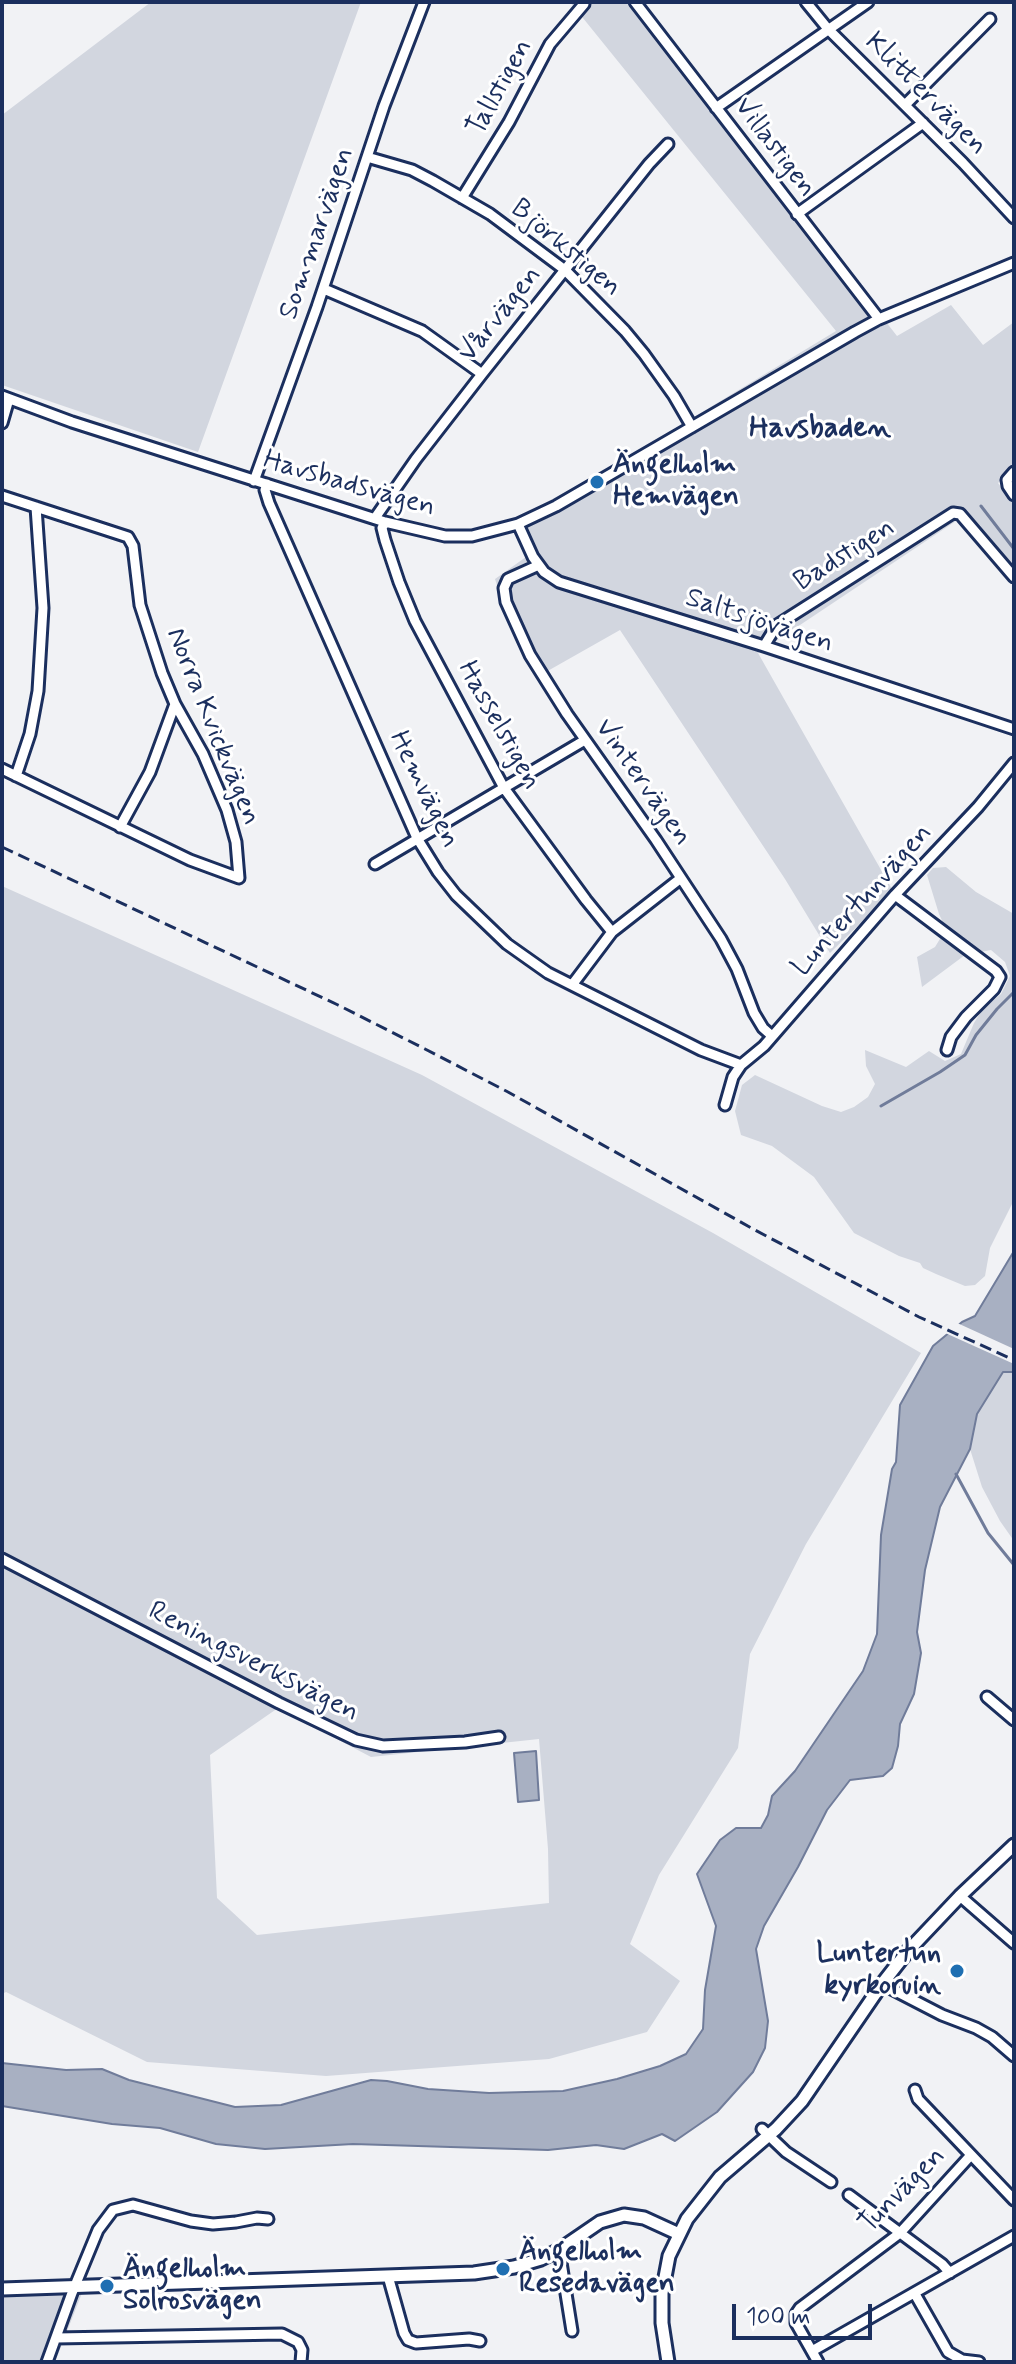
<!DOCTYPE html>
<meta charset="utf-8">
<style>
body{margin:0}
#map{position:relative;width:1016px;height:2364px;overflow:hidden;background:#f1f2f5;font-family:Mynerve,sans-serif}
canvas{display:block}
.frame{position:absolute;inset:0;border:4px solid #1b2f5e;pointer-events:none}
.scale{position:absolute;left:732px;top:2304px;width:140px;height:36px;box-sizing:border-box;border:4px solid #1b2f5e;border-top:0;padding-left:10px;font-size:24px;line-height:28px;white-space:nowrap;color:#1b2f5e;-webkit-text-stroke:6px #fff;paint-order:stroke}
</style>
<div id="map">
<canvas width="1016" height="2364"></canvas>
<div class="frame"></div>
<div class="scale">100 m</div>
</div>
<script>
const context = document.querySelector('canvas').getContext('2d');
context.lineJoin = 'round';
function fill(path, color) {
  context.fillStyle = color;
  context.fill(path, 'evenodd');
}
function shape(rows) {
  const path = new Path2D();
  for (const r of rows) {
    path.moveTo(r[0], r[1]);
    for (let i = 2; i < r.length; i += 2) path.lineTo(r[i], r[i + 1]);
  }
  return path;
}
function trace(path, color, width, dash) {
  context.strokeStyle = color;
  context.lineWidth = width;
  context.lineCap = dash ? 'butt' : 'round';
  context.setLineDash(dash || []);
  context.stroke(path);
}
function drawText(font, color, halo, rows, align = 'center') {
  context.font = font + ' Mynerve,sans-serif';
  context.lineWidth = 6;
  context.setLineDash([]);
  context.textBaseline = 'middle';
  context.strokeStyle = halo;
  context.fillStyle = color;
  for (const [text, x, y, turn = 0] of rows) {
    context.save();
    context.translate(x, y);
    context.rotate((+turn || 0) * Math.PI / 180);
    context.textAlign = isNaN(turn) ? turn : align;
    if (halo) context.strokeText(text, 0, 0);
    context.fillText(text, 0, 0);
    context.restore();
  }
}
const green = shape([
 [151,2,361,2,198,452,2,385,2,115],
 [570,2,635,2,897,336,951,305,983,345,1014,322,1014,467,998,483,1014,504,1014,583,959,519,758,653,893,891,830,953,785,879,620,630,537,677,515,640,495,579,526,557,509,523,623,460,836,331],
 [946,867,976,892,1014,914,1014,1200,990,1248,985,1276,975,1285,965,1286,936,1274,923,1268,920,1263,899,1256,854,1233,814,1177,772,1146,741,1135,735,1111,742,1085,755,1075,822,1106,841,1112,854,1107,868,1097,875,1084,866,1066,865,1050,906,1067,929,1051,945,1061,961,1054,974,1023,982,1010,1001,994,1010,976,1005,962,991,950,965,955,922,987,917,957,935,947,946,929,939,914,927,875,933,868],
 [2,886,422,1075,713,1233,921,1353,806,1544,750,1654,738,1748,659,1875,630,1944,680,1981,647,2032,549,2059,326,2076,147,2062,6,1992,2,1994],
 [278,1708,371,1757,539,1739,548,1849,549,1903,257,1935,217,1898,210,1755],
 [1003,1371,1014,1372,1014,1541,1000,1521,982,1487,970,1449,977,1414],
 [82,2293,55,2362,2,2362,2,2295]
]);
const water = shape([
 [1014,1251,1014,1372,1003,1372,977,1414,970,1449,940,1507,925,1570,917,1632,921,1653,914,1694,900,1724,898,1746,892,1768,883,1776,850,1780,827,1810,798,1867,764,1926,756,1949,768,2021,765,2048,753,2072,717,2112,675,2141,662,2134,624,2149,596,2145,548,2150,353,2144,265,2149,216,2144,160,2128,112,2124,2,2106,2,2063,66,2070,102,2069,129,2080,235,2107,281,2105,371,2080,387,2081,428,2089,489,2093,563,2091,617,2079,660,2066,686,2054,703,2029,705,1990,716,1926,697,1874,720,1840,736,1828,761,1828,768,1815,772,1796,795,1771,863,1671,877,1634,881,1535,892,1469,896,1462,900,1405,933,1346,962,1322,975,1316,1014,1251],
 [536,1751,539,1800,518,1802,514,1753,536,1751]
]);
const pier = shape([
 [955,1322,1014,1349,1014,1364,943,1332]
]);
const stream = shape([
 [981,506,1014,549],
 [881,1106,940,1072,965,1055,976,1035,997,1009,1014,992],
 [956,1474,988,1533,1014,1565]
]);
const minor = shape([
 [635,2,879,319],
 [806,2,828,29,963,163,1014,218],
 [905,105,990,19],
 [716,108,868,2],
 [367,157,412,170,433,181,490,214,565,270,625,331,644,354,674,396,692,427],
 [462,198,509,122,550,44,584,4],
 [797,214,923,123],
 [324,289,422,331,482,374],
 [2,396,72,422,385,522,445,536,472,536,518,524,556,506,855,332,879,319,1014,263],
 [2,423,9,399],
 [1014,472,1007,480,1008,486,1014,495],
 [254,481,317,307,384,106,424,2],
 [267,484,265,490,269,503,417,838,438,872,456,895,507,944,548,973,701,1050,741,1065],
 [2,496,128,537,133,546,140,605,162,673,175,704,203,754,227,810,236,842,239,878,190,860,2,769],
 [375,518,416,459,482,374,649,164,668,144],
 [385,522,382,528,385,540,399,582,415,621,504,788,586,900,612,932],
 [518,524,533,557,544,572,559,582,764,646,1014,729],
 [539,565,508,579,504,588,506,602,530,655,567,714,656,840,721,939,737,969,754,1013,763,1028,772,1036],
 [764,646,777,625,953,513,960,514,1014,577],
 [16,776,30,734,38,691,43,608,36,507],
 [120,827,150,772,175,704],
 [375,864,585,740],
 [895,895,996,971,1000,977,994,989,966,1017,951,1037,947,1050],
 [572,985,612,932,681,878],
 [725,1105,733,1077,741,1065,764,1046,895,895,978,807,1014,763],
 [2,1559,279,1703,356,1740,383,1746,465,1742,499,1737],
 [987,1697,1014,1720],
 [960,1896,1014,1943],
 [882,1984,942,2015,976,2028,992,2037,1014,2056],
 [915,2090,918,2099,1014,2200],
 [762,2129,786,2152,831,2182],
 [849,2195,942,2264,950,2273],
 [559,2250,572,2331],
 [388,2276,404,2333,408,2340,416,2343,469,2339,480,2341],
 [915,2294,948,2352,962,2360,979,2362],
 [56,2338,282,2334,298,2342,302,2350,301,2362],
 [812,2351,1014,2236],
 [47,2362,72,2293,98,2230,113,2210,133,2205,191,2221,213,2224,236,2222,257,2218,268,2219],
 [818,2362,796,2323,796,2314,800,2308,900,2233,971,2155]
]);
const tertiary = shape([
 [2,2289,474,2273,514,2267,541,2259,559,2250,600,2222,624,2215,644,2218,679,2234],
 [668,2362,662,2323,662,2293,669,2256,687,2219,720,2177,776,2129,802,2101,882,1984,907,1952,960,1896,1014,1845]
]);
const rail = shape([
 [2,847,338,1005,425,1049,508,1092,755,1230,919,1317,1014,1360]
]);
const markers = [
 [597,482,8,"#1f6fb2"],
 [957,1971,8,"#1f6fb2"],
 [503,2269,8,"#1f6fb2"],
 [107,2286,8,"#1f6fb2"]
];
const streetNames = [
 ["Tallstigen",501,88,-61],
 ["Klittervägen",925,95,45],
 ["Villastigen",774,148,53],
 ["Sommarvägen",318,234,-71],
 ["Björkstigen",565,249,40],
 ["Vårvägen",501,315,-51],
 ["Havsbadsvägen",349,485,16],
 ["Badstigen",845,556,-32],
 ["Saltsjövägen",759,622,18],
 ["Hasselstigen",498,726,61],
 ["Norra Kvickvägen",212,727,68],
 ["Vintervägen",642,783,55],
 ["Hemvägen",423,790,64],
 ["Luntertunvägen",863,901,-48],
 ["Reningsverksvägen",253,1663,27],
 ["Tunvägen",903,2191,-45]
];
const poiNames = [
 ["Ängelholm",613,466],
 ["Hemvägen",613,498],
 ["Luntertun",941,1955,"right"],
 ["kyrkoruin",941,1987,"right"],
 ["Ängelholm",519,2253],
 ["Resedavägen",519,2285],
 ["Ängelholm",123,2270],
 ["Solrosvägen",123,2302]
];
const neighbourhoodNames = [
 ["Havsbaden",820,430]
];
fill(green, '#d2d6df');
fill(water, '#a8b0c2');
trace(water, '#707c9a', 2);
fill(pier, '#f1f2f5');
trace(stream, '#707c9a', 3);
trace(minor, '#1b2f5e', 15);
trace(tertiary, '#1b2f5e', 17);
trace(minor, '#fff', 9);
trace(tertiary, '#fff', 11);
trace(rail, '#1b2f5e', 3, [12, 6]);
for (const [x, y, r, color] of markers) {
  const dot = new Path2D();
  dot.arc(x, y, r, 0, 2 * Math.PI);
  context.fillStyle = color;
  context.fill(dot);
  trace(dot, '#fff', 3);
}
drawText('28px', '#1b2f5e', '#fff', streetNames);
drawText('bold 28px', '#1b2f5e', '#fff', poiNames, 'left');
drawText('bold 30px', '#1b2f5e', '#fff', neighbourhoodNames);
</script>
